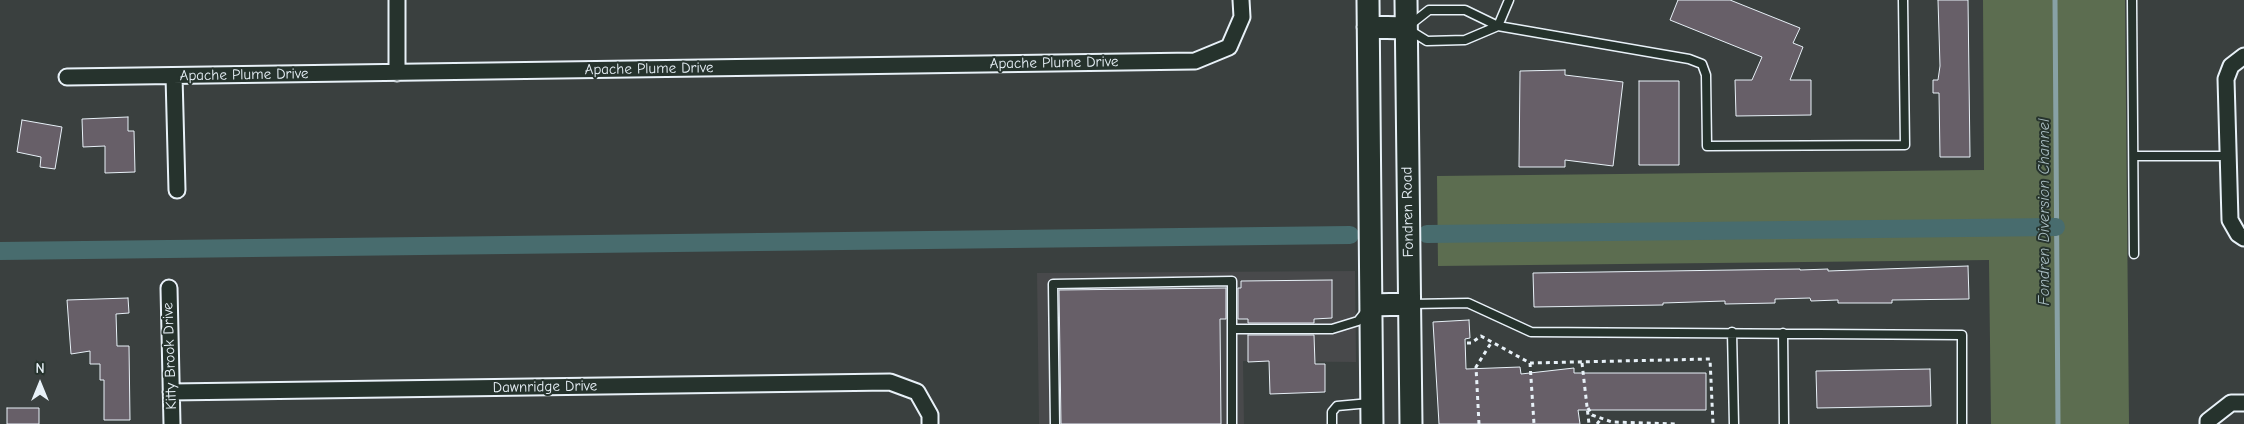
<!DOCTYPE html>
<style>
body{margin:0}
#map{position:relative;width:2244px;height:424px;overflow:hidden;background:#3a403f;font-family:"Comic Neue",sans-serif}
canvas{display:block}
.north{position:absolute;left:15px;top:359px;width:50px;height:50px;-webkit-text-stroke:4px #26332d;paint-order:stroke;rotate:0deg;font-size:14px;font-weight:700;line-height:20px;text-align:center;color:#e8f1f8}
.north::after{content:'';display:block;margin:auto;width:18px;height:22px;background:#e8f1f8;clip-path:polygon(50% 0,100% 100%,50% 72%,0 100%)}
</style>
<div id="map">
<canvas width="2244" height="424"></canvas>
<div class="north">N</div>
</div>
<script>
const context = document.querySelector('canvas').getContext('2d');
context.lineJoin = 'round';
function fill(path, color) {
  context.fillStyle = color;
  context.fill(path, 'evenodd');
}
function shape(rows) {
  const path = new Path2D();
  for (const r of rows) {
    path.moveTo(r[0], r[1]);
    for (let i = 2; i < r.length; i += 2) path.lineTo(r[i], r[i + 1]);
  }
  return path;
}
function trace(path, color, width, dash) {
  context.strokeStyle = color;
  context.lineWidth = width;
  context.lineCap = dash ? 'butt' : 'round';
  context.setLineDash(dash || []);
  context.stroke(path);
}
function drawText(font, color, halo, rows, align = 'center') {
  context.font = font + ' "Comic Neue",sans-serif';
  context.lineWidth = 4;
  context.setLineDash([]);
  context.textBaseline = 'middle';
  context.strokeStyle = halo;
  context.fillStyle = color;
  for (const [text, x, y, turn = 0] of rows) {
    context.save();
    context.translate(x, y);
    context.rotate((+turn || 0) * Math.PI / 180);
    context.textAlign = isNaN(turn) ? turn : align;
    if (halo) context.strokeText(text, 0, 0);
    context.fillText(text, 0, 0);
    context.restore();
  }
}
const built = shape([
 [1355,271,1356,362,1243,361,1244,424,1039,424,1037,273]
]);
const green = shape([
 [1983,0,2125,0,2129,424,1991,424,1989,260,1438,266,1437,176,1984,170]
]);
const stream = shape([
 [2055,0,2058,424]
]);
const canal = shape([
 [1427,234,2056,227],
 [0,251,1350,235]
]);
const building = shape([
 [1678,0,1730,0,1800,28,1793,43,1803,47,1790,80,1811,80,1811,115,1736,116,1735,80,1752,80,1762,57,1670,20,1678,0],
 [1938,0,1968,0,1970,157,1940,157,1939,93,1933,93,1933,80,1938,80,1940,66,1938,0],
 [1565,70,1565,75,1623,82,1613,166,1565,160,1565,167,1519,167,1520,71,1565,70],
 [1639,81,1679,81,1679,165,1639,165,1639,81],
 [128,117,128,131,134,131,135,172,105,173,105,146,83,147,82,119,128,117],
 [22,120,62,127,55,169,40,167,41,157,17,152,22,120],
 [1968,266,1969,299,1892,300,1892,303,1838,303,1838,300,1811,301,1810,298,1775,299,1775,303,1725,304,1725,301,1663,303,1663,305,1534,307,1533,273,1800,269,1800,270,1828,269,1828,271,1968,266],
 [1332,280,1332,318,1314,319,1314,323,1248,323,1248,319,1238,319,1238,288,1241,288,1241,281,1332,280],
 [1226,288,1226,319,1220,319,1221,424,1061,424,1059,290,1226,288],
 [128,298,129,313,116,314,117,346,129,346,130,420,104,420,104,380,100,380,100,364,90,364,90,351,71,354,67,300,128,298],
 [1469,320,1470,338,1465,339,1466,369,1520,367,1521,374,1574,368,1574,373,1706,373,1706,410,1578,410,1580,424,1439,424,1433,322,1469,320],
 [1248,335,1314,335,1315,364,1325,364,1325,392,1270,394,1269,361,1248,362,1248,335],
 [1930,369,1931,406,1817,408,1816,371,1930,369],
 [7,408,39,408,39,424,7,424,7,408]
]);
const path = shape([
 [1467,343,1471,343,1481,336,1530,363,1710,359,1713,424],
 [1530,363,1534,424],
 [1582,363,1589,424],
 [1588,408,1592,415,1612,422,1677,424],
 [1479,424,1476,367,1491,343],
 [1597,424,1600,420]
]);
const lane = shape([
 [1509,0,1498,26,1465,40,1427,41,1406,28,1429,10,1465,10,1498,26,1689,59,1702,64,1706,75,1707,146,1905,145,1903,0],
 [2132,0,2134,254],
 [2134,156,2227,156],
 [1411,304,1468,303,1531,332,1962,335,1962,424],
 [1232,329,1332,329,1358,321,1366,311],
 [1732,332,1734,424],
 [1783,333,1784,424],
 [1055,424,1053,284,1232,281,1232,424],
 [1332,424,1332,412,1337,406,1370,403]
]);
const street = shape([
 [397,0,397,73],
 [2244,56,2231,66,2226,79,2230,220,2238,234,2244,238],
 [174,76,177,190],
 [67,77,1195,61,1229,47,1242,17,1241,0],
 [169,288,172,424],
 [171,392,890,382,917,392,930,415,930,424],
 [2208,424,2208,421,2231,403,2244,403]
]);
const secondary = shape([
 [1368,0,1372,424],
 [1406,0,1411,424],
 [1368,27,1406,28],
 [1371,305,1409,304]
]);
const streetNames = [
 ["Apache Plume Drive",1054,63,-1],
 ["Apache Plume Drive",649,69,-1],
 ["Apache Plume Drive",244,75,-1],
 ["Fondren Road",1408,212,-91],
 ["Kitty Brook Drive",170,356,-92],
 ["Dawnridge Drive",545,387,-1]
];
const waterNames = [
 ["Fondren Diversion Channel",2044,212,-90]
];
fill(built, '#48494b');
fill(green, '#5c6d50');
trace(stream, '#88a1a5', 5);
trace(canal, '#486c6e', 18);
fill(building, '#675f68');
trace(building, '#e8f1f8', 1);
trace(lane, '#e8f1f8', 11);
trace(street, '#e8f1f8', 19);
trace(secondary, '#e8f1f8', 25);
trace(path, '#e8f1f8', 3, [4, 4]);
trace(lane, '#26332d', 8);
trace(street, '#26332d', 15);
trace(secondary, '#26332d', 21);
drawText('15px', '#e8f1f8', '#26332d', streetNames);
drawText('italic 16px', '#a8bcc1', '#26332d', waterNames);
</script>
